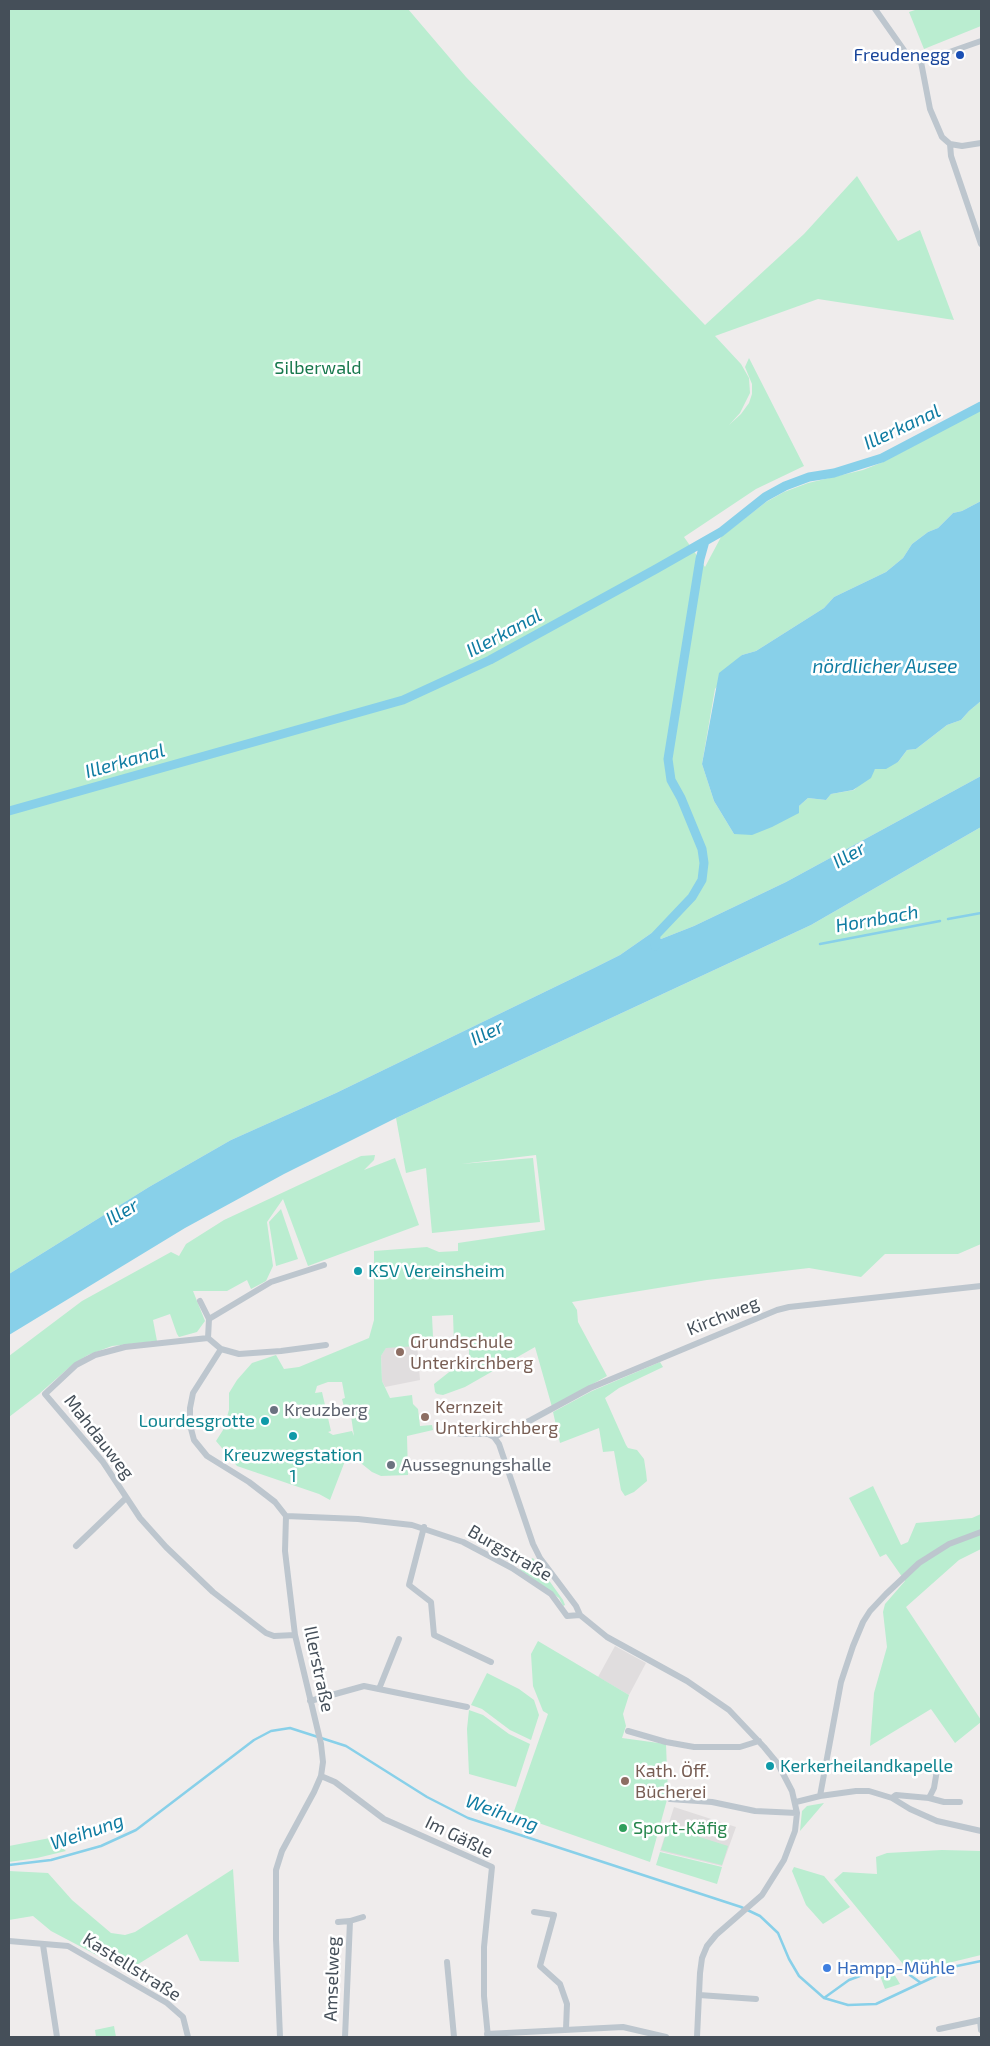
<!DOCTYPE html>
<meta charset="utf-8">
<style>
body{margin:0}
#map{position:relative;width:990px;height:2046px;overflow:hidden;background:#efecec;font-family:"Exo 2",sans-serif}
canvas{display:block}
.frame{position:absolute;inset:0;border:10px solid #454f59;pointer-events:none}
</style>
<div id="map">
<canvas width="990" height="2046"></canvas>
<div class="frame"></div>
</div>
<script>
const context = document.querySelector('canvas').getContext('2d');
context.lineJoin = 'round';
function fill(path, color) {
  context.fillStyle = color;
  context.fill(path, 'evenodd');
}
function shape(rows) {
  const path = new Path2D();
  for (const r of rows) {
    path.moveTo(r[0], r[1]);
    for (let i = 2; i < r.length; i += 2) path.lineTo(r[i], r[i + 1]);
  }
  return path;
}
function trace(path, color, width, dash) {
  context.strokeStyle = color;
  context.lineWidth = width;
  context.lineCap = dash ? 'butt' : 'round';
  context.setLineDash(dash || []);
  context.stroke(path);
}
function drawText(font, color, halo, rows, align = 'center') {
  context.font = font + ' "Exo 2",sans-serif';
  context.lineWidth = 5;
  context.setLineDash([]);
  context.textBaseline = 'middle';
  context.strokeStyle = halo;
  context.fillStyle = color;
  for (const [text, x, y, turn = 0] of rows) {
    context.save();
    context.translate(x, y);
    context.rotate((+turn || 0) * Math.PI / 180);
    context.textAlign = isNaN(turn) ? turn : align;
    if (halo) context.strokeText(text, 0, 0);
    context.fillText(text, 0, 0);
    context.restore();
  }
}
const education = shape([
 [415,1319,420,1380,385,1387,382,1381,381,1356,400,1324],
 [615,1646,646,1663,629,1695,598,1677],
 [674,1807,736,1827,722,1866,660,1851]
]);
const green = shape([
 [9,9,408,9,466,77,705,325,804,234,857,176,898,241,920,230,954,320,818,299,715,336,741,364,749,378,750,393,740,413,729,425,741,414,749,403,752,394,752,384,745,367,749,358,804,466,756,489,684,537,705,567,721,537,766,502,784,492,808,483,863,470,883,462,981,410,981,501,962,511,953,513,938,528,928,532,912,544,903,558,886,572,834,597,824,608,756,651,742,655,715,689,702,764,714,801,734,834,799,806,808,798,826,800,831,794,854,790,875,769,898,762,907,750,916,749,947,725,961,720,969,711,981,701,981,776,786,882,694,926,661,939,653,932,620,955,594,968,336,1093,231,1140,149,1187,9,1274],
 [918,9,981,9,981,26,924,49,909,12],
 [981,827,981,1244,958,1254,885,1254,861,1277,809,1268,707,1280,572,1302,577,1310,578,1322,607,1376,552,1407,535,1347,465,1387,443,1395,437,1394,435,1392,434,1384,453,1369,469,1368,469,1344,454,1344,453,1315,432,1316,433,1337,416,1338,417,1346,386,1348,381,1356,382,1381,390,1398,412,1395,413,1404,418,1409,420,1426,432,1425,433,1430,407,1436,408,1475,381,1476,372,1472,357,1460,345,1461,330,1500,319,1494,237,1466,216,1441,223,1430,229,1410,229,1393,237,1380,252,1363,276,1355,284,1369,299,1367,369,1338,374,1320,374,1251,427,1247,439,1252,458,1251,458,1243,545,1230,536,1155,461,1164,533,1158,540,1222,432,1233,426,1168,406,1173,396,1118,811,925],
 [328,1382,342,1382,345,1398,342,1399,347,1418,351,1416,354,1436,352,1431,333,1435,328,1432,331,1431,322,1392,315,1393,317,1386],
 [375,1155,374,1160,364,1170,395,1158,419,1225,308,1266,283,1199,267,1222,273,1266,266,1281,251,1289,247,1280,227,1291,193,1291,205,1321,197,1332,179,1337,177,1334,170,1314,153,1320,157,1341,112,1346,88,1355,72,1365,39,1394,9,1417,9,1356,82,1301,171,1252,179,1256,186,1244,224,1220,361,1156],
 [281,1209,298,1259,276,1266,269,1222],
 [660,1362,663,1367,619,1388,605,1398,626,1445,628,1448,637,1450,644,1459,646,1472,647,1481,634,1492,625,1496,621,1490,614,1451,603,1452,599,1428,560,1443,553,1412,592,1391],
 [873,1486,901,1545,908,1542,916,1523,972,1518,981,1514,981,1549,959,1560,906,1607,981,1720,981,1722,955,1743,931,1709,870,1746,874,1693,887,1647,883,1612,885,1604,905,1581,886,1554,880,1557,849,1498],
 [533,1558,563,1600,565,1605,563,1606,559,1598,520,1570,520,1565],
 [538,1641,629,1695,623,1714,626,1726,622,1738,666,1744,668,1796,650,1862,513,1814,548,1714,543,1711,533,1686,531,1654],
 [487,1673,519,1689,534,1700,539,1715,531,1740,510,1730,482,1709,471,1705],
 [469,1710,483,1715,509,1734,530,1744,516,1787,469,1774,467,1729],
 [824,1803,800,1831,802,1811,807,1806],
 [668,1827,728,1846,722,1865,661,1850],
 [50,1838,66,1851,37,1858,9,1862,9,1846],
 [942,1850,981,1851,981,1955,940,1965,924,1974,916,1976,907,1971,903,1964,834,1880,843,1872,877,1874,876,1857,887,1853],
 [660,1852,722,1867,717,1884,656,1865],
 [794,1867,824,1876,850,1907,823,1924,806,1905,792,1871],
 [233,1869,239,1962,200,1961,187,1934,127,1971,51,1931,33,1916,9,1920,9,1871,48,1873,72,1900,111,1933,125,1935,135,1932],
 [879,1973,894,1974,900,1984,885,1989],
 [114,2026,116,2037,96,2037,95,2030]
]);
const water = shape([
 [981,501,981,701,969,711,961,720,947,725,916,749,907,750,898,762,886,769,875,769,871,778,853,790,831,794,826,800,808,798,799,806,799,813,772,827,752,835,734,834,714,801,702,764,719,673,742,655,756,651,824,608,834,597,886,572,903,558,912,544,928,532,938,528,953,513,962,511],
 [981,776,981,827,811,925,396,1118,284,1174,185,1228,9,1335,9,1274,149,1187,231,1140,336,1093,594,968,620,955,653,932,661,939,694,926,786,882]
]);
const stream = shape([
 [948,919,981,913],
 [820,944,940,921],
 [9,1865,51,1860,101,1846,136,1830,254,1740,271,1731,290,1728,346,1746,427,1797,468,1818,741,1907,760,1916,778,1933,789,1959,799,1976,824,1998,848,2005,876,2004,957,1966,981,1961],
 [824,1998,849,1980,876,1970,889,1969,898,1970,907,1973,921,1983]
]);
const canal = shape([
 [9,811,403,700,490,660,656,569,721,532,765,497,785,486,809,477,834,473,882,458,981,406],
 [655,946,656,935,692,897,702,880,704,863,702,849,681,798,671,780,668,759,700,559,705,541]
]);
const minor = shape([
 [875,9,908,56,921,62,981,41],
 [921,62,930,109,942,137,950,144,951,156,981,244],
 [950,144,962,146,981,143],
 [200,1301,209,1319,208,1338,221,1349,193,1393,190,1408,190,1425,194,1440,207,1456,249,1482,275,1502,286,1516,285,1551,295,1635,321,1744,323,1762,321,1776,314,1792,282,1851,276,1870,276,1939,280,2037],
 [209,1319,271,1282,324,1265],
 [208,1338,125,1347,95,1355,76,1365,45,1394,103,1462,140,1518,166,1547,213,1592,266,1633,274,1636,295,1635],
 [221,1349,239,1354,281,1351,326,1345],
 [443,1431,463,1434,488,1434,494,1437,499,1444,533,1544,540,1558,576,1606,580,1615],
 [494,1437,531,1420,590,1388,777,1310,789,1307,981,1286],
 [286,1516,358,1519,412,1525,463,1542,512,1568,551,1594,567,1616,580,1615,607,1637,687,1681,729,1710,764,1747,778,1764,792,1791,797,1813,795,1831,784,1860,762,1895,716,1935,707,1946,702,1958,700,1973,697,2037],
 [424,1527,409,1585,431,1602,434,1635,491,1662],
 [76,1546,126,1498],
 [379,1689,399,1639],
 [310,1701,364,1686,467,1707],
 [628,1731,666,1742,694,1747,740,1747,759,1741],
 [321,1776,335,1782,384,1819,492,1867,484,1947,484,1996,488,2037],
 [820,1796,856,1791,869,1791,892,1798,910,1809,937,1821,981,1831],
 [892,1798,896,1795,929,1798,944,1802,960,1802],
 [929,1798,934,1788,937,1770],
 [670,1799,712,1802,755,1811,797,1813],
 [796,1802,820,1796,841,1682,853,1646,863,1622,870,1611,886,1594,919,1563,949,1544,981,1532],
 [534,1912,554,1915,540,1966,560,1984,567,2004,566,2029],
 [338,1922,350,1921,363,1917],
 [9,1941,68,1946,167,2003,183,2017,188,2037],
 [43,1945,57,2037],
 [447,1962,454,2037],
 [699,1995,756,1999],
 [980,2020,981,2030],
 [939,2029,981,2020],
 [487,2034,623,2027,666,2037],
 [345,2037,350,1921]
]);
const markers = [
 [960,55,5,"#1a4fb4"],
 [358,1271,5,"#0f9aa8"],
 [400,1352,5,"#8d6e63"],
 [274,1410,5,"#6b7280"],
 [425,1417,5,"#8d6e63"],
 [265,1421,5,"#0f9aa8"],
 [293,1436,5,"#0f9aa8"],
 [391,1465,5,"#6b7280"],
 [770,1766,5,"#0f9aa8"],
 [625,1781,5,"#8d6e63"],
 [623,1828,5,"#2e9e5b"],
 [827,1968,5,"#3f7fe0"]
];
const transitNames = [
 ["Freudenegg",950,55]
];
const parkNames = [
 ["Silberwald",318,368]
];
const cultureNames = [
 ["KSV Vereinsheim",368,1271],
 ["Lourdesgrotte",255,1421,"right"],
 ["Kreuzwegstation",293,1455,"center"],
 ["1",293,1476,"center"],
 ["Kerkerheilandkapelle",780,1766]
];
const streetNames = [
 ["Kirchweg",723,1316,-22],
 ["Mahdauweg",99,1437,52],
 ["Burgstraße",510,1553,30],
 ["Illerstraße",319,1669,78],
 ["Im Gäßle",459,1837,26],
 ["Kastellstraße",132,1967,32],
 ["Amselweg",332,1979,-88]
];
const educationNames = [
 ["Grundschule",410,1342],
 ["Unterkirchberg",410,1363],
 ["Kernzeit",435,1407],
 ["Unterkirchberg",435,1428],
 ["Kath. Öff.",635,1771],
 ["Bücherei",635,1792]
];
const worshipNames = [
 ["Kreuzberg",284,1410],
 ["Aussegnungshalle",401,1465]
];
const leisureNames = [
 ["Sport-Käfig",633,1828]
];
const shopNames = [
 ["Hampp-Mühle",837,1968]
];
const waterNames = [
 ["Illerkanal",902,427,-25],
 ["Illerkanal",504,633,-28],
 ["nördlicher Ausee",885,667],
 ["Illerkanal",125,761,-16],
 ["Iller",849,855,-30],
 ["Hornbach",877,919,-10],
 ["Iller",487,1033,-26],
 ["Iller",122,1212,-30],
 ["Weihung",502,1813,20],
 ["Weihung",87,1832,-19]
];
fill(education, '#e0ddde');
fill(green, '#baedd0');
fill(water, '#88d0e9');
trace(stream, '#88d0e9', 2.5);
trace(canal, '#88d0e9', 9);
trace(minor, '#bdc6ce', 6);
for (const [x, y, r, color] of markers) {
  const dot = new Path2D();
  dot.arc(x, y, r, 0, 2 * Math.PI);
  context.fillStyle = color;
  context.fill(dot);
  trace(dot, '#fff', 2);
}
drawText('18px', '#164399', '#fff', transitNames, 'right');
drawText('18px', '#18784d', '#fff', parkNames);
drawText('18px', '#0d838f', '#fff', cultureNames, 'left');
drawText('18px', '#454f59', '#fff', streetNames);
drawText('18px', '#785e54', '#fff', educationNames, 'left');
drawText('18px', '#5b616d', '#fff', worshipNames, 'left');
drawText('18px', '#27864d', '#fff', leisureNames, 'left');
drawText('18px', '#366cbe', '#fff', shopNames, 'left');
drawText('italic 19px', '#0f7ca2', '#fff', waterNames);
</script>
